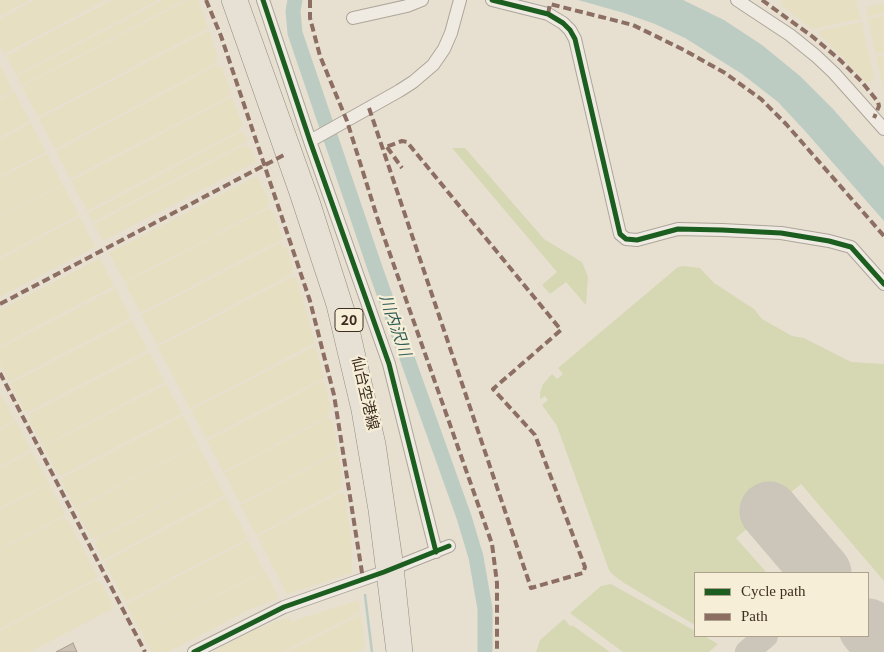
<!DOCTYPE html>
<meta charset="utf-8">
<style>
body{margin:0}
#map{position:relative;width:884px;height:652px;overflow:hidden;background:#e7e0d1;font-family:Georgia,serif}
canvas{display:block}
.legend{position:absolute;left:694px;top:572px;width:175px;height:65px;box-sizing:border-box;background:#f7eed8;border:1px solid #ada18e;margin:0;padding:6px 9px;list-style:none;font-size:15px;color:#3d2e20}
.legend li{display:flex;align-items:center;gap:10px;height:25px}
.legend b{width:25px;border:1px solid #ada18e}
</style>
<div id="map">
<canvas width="884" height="652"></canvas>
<ul class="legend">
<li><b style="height:6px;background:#1b5e20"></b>Cycle path</li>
<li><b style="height:6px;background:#8d6e63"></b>Path</li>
</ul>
</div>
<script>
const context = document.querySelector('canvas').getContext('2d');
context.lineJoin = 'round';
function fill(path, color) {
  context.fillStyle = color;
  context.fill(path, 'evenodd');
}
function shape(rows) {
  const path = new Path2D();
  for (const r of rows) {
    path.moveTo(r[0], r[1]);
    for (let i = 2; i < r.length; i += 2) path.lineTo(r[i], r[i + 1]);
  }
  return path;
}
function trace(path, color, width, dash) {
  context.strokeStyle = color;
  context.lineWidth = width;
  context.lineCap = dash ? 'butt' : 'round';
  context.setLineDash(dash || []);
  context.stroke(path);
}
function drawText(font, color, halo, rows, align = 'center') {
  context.font = font + ' Georgia,"Noto Sans JP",serif';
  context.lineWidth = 4.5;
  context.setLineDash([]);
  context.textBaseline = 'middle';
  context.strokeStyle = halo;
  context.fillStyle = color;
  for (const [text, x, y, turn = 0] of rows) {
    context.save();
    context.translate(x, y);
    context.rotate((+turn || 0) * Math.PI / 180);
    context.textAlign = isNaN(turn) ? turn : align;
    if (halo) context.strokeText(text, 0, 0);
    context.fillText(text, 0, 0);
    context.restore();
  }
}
const farmland = shape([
 [0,0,30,0,0,16],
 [35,0,106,0,4,54,0,45,0,19],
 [112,0,159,0,16,75,6,56],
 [163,0,185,0,21,86,17,76],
 [188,0,198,0,208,28,38,117,22,87],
 [781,0,856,0,861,19,812,29,780,4,782,3],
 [884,3,884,13,868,17,866,7],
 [884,16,884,52,876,54,868,19],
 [861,22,875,80,867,83,820,35,819,31],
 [209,30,218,57,216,58,217,63,55,149,39,119],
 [884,55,884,91,876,57],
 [0,64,13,90,0,97],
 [217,65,222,68,232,95,70,179,56,151],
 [14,91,30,121,0,137,0,99],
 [232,97,243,126,240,127,240,130,87,211,71,181],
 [31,123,46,152,0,176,0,139],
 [242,131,243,134,246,134,248,141,93,222,88,213],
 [246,144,248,149,251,148,256,162,103,241,94,224],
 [47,154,63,184,0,217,0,178],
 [257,176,270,202,267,204,268,207,124,282,109,253],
 [63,185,79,215,0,257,0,218],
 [269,208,271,212,273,211,283,239,140,313,125,283],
 [80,217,95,247,0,297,0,259],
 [281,242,283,247,286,247,294,269,291,271,292,274,157,345,141,315],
 [100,258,114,286,0,346,0,310],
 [293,276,297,280,315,343,190,409,158,347],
 [116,288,131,318,9,382,0,364,0,348],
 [132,320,148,350,28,412,26,410,24,411,10,384],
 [313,347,316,349,324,378,206,439,191,410],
 [149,352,165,382,43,446,28,419,31,417,29,414],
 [324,380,331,411,328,412,329,416,223,472,207,441],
 [166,384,182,413,61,476,58,475,43,447],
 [0,393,15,420,0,428],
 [183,415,198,444,75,508,61,481,62,478],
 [328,418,333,421,338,452,240,503,224,473],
 [16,421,31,450,0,466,0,430],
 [198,445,215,476,95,539,94,537,91,538,76,509],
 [32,452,49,483,0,508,0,468],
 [338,453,343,486,340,490,256,535,240,505],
 [215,477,225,495,103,560,95,545,97,544,96,540],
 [49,484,65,515,0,549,0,510],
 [341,492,345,495,352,550,352,573,287,594,257,536],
 [226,497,248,538,126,602,104,562],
 [64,517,70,524,98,577,0,629,0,550],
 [248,540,264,570,143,634,142,631,140,631,126,604],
 [265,571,279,598,253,608,168,652,151,652,142,635],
 [96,580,102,584,114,608,30,652,0,652,0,631],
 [359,600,360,612,283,652,212,652,254,630,289,617,292,622,299,619],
 [361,614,365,648,358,652,287,652]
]);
const green = shape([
 [452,148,465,148,544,239,582,262,588,277,586,305,566,282,550,294,542,285,557,272],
 [684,266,700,268,714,283,754,309,762,319,792,336,804,338,851,362,884,364,884,581,801,484,736,538,767,573,695,573,695,625,624,583,612,574,609,570,557,426,542,405,548,400,545,396,540,399,540,393,543,384,551,375,552,374,557,379,563,374,558,368,678,267],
 [611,584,695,631,695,636,704,636,718,644,709,652,623,652,570,613,601,586],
 [564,619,571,627,572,625,610,652,536,652,540,640]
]);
const water = shape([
 [578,0,683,0,724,20,762,45,800,76,833,109,884,167,884,221,805,131,778,102,742,74,685,38,655,24,624,13]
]);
const stream = shape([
 [365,595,372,652]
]);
const river = shape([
 [295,0,293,11,295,33,376,271,464,517,476,557,485,609,485,652]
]);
const taxiway = shape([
 [747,652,766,636]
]);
const runway = shape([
 [769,511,822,573],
 [868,628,884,647]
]);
const building = shape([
 [73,643,77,652,56,652,73,643]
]);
const minor = shape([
 [263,0,310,141,389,364,436,552],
 [492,0,548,14,563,23,570,30,575,39,620,234,626,239,637,240,678,229,722,230,781,233,829,241,851,247,884,284],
 [737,0,790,35,816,56,834,73,884,129],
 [353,18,407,6,422,0],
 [310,141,399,91,413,82,433,65,444,49,451,33,460,0],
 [194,652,284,607,384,572,449,546]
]);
const major = shape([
 [229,0,297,193,334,305,359,410,376,510,394,652],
 [240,0,313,204,349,317,378,444,396,567,405,652]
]);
const quiet = shape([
 [206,0,221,36,310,301,334,395,363,579],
 [310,0,310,18,320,56,347,121,378,220,492,544,497,583,497,652],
 [762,0,813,37,840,60,862,82,878,102,879,106,874,118],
 [548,14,550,4,633,25,684,50,725,73,761,99,786,124,884,236],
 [369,108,531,588,583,573,585,567,535,435,493,389,561,330,407,142,402,141,383,148],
 [387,147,402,168],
 [0,304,284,155],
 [0,373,145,652]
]);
const cycleway = shape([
 [263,0,310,141,389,364,436,552],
 [492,0,548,14,563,23,570,30,575,39,620,234,626,239,637,240,678,229,722,230,781,233,829,241,851,247,884,284],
 [194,652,284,607,384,572,449,546]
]);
const shields = [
 [349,320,28]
];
const shieldNames = [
 ["20",349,320]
];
const streetNames = [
 ["仙台空港線",366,393,77]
];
const waterNames = [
 ["川内沢川",396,325,71]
];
fill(farmland, '#e6dfc2');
fill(green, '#d6d7b3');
fill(water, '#bcccc2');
trace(stream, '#bcccc2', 2.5);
trace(river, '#bcccc2', 15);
trace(taxiway, '#cbc5ba', 24);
trace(runway, '#cbc5ba', 59);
fill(building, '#cbbfb2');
trace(building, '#a89c90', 1);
trace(minor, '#ada599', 14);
trace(major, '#928b80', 16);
trace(minor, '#efebe3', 12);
trace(major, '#e6e1d4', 15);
trace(quiet, '#8d6e63', 4, [8, 4]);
trace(cycleway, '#1b5e20', 5);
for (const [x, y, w] of shields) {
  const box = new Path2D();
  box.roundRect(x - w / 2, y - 11.5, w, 23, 4);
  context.fillStyle = '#f7eed8';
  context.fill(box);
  trace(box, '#3d2e20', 1);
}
drawText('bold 14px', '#3d2e20', null, shieldNames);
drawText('15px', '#3d2e20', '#f7eed8', streetNames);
drawText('italic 16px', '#2f5d5a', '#f7eed8', waterNames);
</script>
